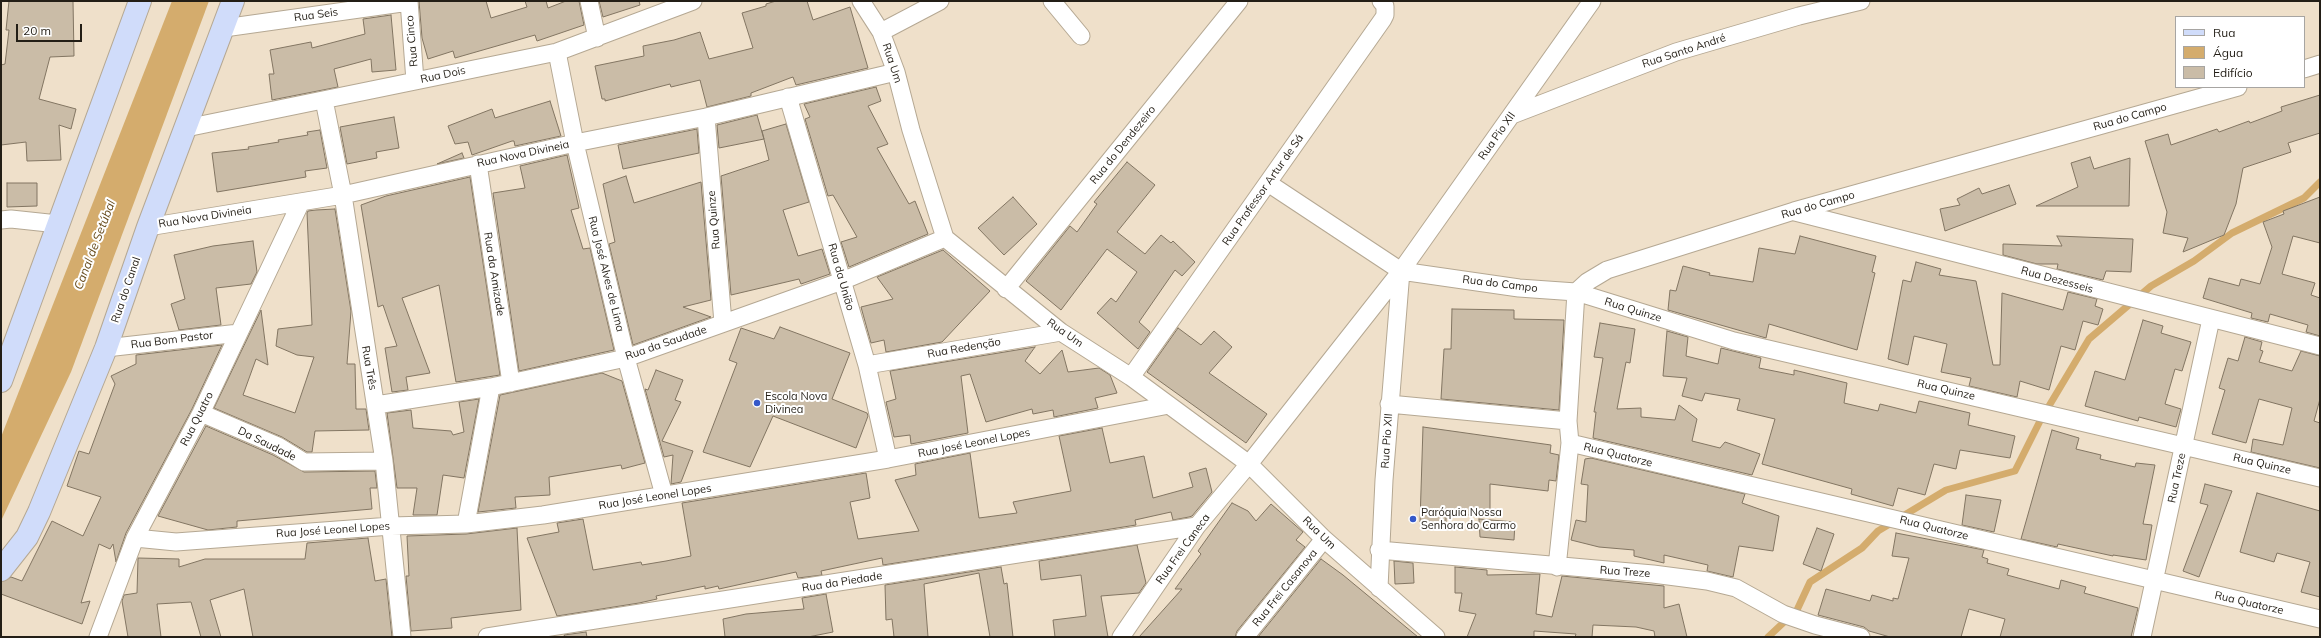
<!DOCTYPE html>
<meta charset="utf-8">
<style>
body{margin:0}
#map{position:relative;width:2321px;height:638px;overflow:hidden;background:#efe0ca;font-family:Mulish,sans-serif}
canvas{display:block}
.frame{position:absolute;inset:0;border:2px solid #231e16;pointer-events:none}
.legend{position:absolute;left:2175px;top:16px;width:130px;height:72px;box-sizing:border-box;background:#fff;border:1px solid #a7a5a2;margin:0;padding:5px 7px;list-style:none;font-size:12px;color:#231e16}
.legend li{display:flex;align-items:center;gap:8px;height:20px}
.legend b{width:20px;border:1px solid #a7a5a2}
.scale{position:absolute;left:16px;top:24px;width:66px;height:18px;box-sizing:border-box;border:2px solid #231e16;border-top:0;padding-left:5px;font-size:12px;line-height:14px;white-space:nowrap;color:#231e16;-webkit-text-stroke:3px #fff;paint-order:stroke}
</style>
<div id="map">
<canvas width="2321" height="638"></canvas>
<div class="frame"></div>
<ul class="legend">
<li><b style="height:5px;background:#d0dcfa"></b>Rua</li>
<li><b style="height:11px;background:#d4ac6d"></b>Água</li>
<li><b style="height:11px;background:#cabca7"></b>Edifício</li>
</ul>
<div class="scale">20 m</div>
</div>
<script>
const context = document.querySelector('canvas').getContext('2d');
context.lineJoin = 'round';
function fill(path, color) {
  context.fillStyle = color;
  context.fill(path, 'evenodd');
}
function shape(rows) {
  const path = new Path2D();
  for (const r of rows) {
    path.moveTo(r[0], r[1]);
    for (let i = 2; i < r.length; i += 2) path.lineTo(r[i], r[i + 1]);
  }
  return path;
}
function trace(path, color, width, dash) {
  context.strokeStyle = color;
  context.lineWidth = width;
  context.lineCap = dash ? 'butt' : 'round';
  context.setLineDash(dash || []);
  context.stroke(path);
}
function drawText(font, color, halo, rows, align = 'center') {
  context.font = font + ' Mulish,sans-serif';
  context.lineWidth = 4;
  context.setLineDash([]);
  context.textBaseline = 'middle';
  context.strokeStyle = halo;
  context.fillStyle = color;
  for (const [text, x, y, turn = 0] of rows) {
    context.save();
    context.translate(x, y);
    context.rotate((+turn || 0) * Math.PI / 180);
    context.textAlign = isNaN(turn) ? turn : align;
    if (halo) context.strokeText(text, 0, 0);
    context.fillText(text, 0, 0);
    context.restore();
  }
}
const water = shape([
 [172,1,209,1,71,372,1,521,1,437]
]);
const stream = shape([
 [1768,637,1797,610,1810,582,1862,548,1878,531,1946,490,2015,471,2040,421,2089,339,2151,286,2194,261,2232,233,2304,198,2320,182]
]);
const building = shape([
 [9,1,73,1,74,56,50,57,39,99,76,109,71,129,59,125,61,160,27,161,26,142,1,145,1,65,5,64,9,30,6,30,9,1],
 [419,1,486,1,491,18,527,7,525,1,546,1,548,8,566,1,579,1,584,25,537,41,535,35,455,58,453,51,428,59,422,38,419,1],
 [599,1,639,1,640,5,603,17,599,1],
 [776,1,807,1,813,20,850,7,868,68,796,85,793,77,790,78,751,93,751,96,707,107,700,80,671,87,670,84,605,101,605,99,602,99,595,66,644,56,643,46,674,40,700,32,709,59,753,48,742,13,766,6,766,4,776,1],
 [391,15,396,70,372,72,371,59,334,69,338,87,272,100,269,74,274,74,270,50,311,42,312,48,365,34,363,19,391,15],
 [876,87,881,101,868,106,888,144,877,148,909,204,915,201,928,234,849,267,841,242,857,237,833,195,828,196,805,119,810,117,804,104,876,87],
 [2320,95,2320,133,2288,143,2291,152,2243,168,2236,204,2224,235,2183,252,2188,238,2163,233,2167,212,2145,141,2168,134,2171,145,2217,129,2219,132,2249,121,2250,123,2282,111,2281,107,2320,95],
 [550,101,561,136,515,146,514,141,512,141,472,155,468,142,455,144,448,126,492,109,495,118,550,101],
 [757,115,764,139,719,148,717,125,757,115],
 [394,117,399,148,376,152,377,158,347,164,340,127,394,117],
 [786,124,809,202,783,210,798,256,822,249,830,274,801,284,799,279,731,295,721,176,769,160,762,131,786,124],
 [697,129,699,153,623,169,618,145,697,129],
 [320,130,327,168,305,171,306,177,217,192,212,153,249,149,248,147,279,142,278,140,308,135,307,132,320,130],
 [462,153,464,158,437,164,462,153],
 [567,155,579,208,571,210,583,249,590,248,614,350,519,371,493,193,525,188,520,166,567,155],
 [2090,157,2094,169,2130,158,2129,206,2036,206,2078,187,2071,163,2090,157],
 [1127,162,1155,185,1117,232,1145,254,1161,235,1171,243,1173,241,1195,262,1182,276,1175,270,1139,322,1150,332,1138,349,1097,313,1111,298,1116,302,1137,272,1107,249,1061,310,1026,281,1070,226,1077,232,1097,204,1094,202,1127,162],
 [626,176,634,203,701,182,711,300,683,307,711,317,633,345,609,244,615,242,603,184,626,176],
 [470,177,500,375,456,382,439,285,402,298,430,373,406,377,408,390,392,392,385,348,397,346,383,305,378,307,361,205,386,196,470,177],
 [7,183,37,183,37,206,7,207,7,183],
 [2009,185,2016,204,1945,231,1940,209,1960,205,1957,199,1979,188,1982,194,2009,185],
 [1013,197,1037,224,1004,255,978,228,1013,197],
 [2320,197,2320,243,2293,236,2282,274,2315,283,2311,295,2320,298,2320,336,2306,332,2308,325,2270,314,2268,322,2251,318,2252,313,2203,298,2209,278,2239,286,2241,279,2260,284,2272,247,2263,222,2284,214,2283,211,2320,197],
 [335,209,351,311,347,364,355,364,356,409,366,409,369,430,315,431,312,452,307,452,282,437,214,408,261,310,268,365,256,359,243,395,295,413,314,357,297,355,276,346,278,329,312,325,307,213,308,211,316,210,335,209],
 [1800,236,1876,256,1872,272,1875,273,1857,350,1769,324,1766,338,1668,310,1670,290,1676,291,1683,266,1710,273,1709,275,1753,282,1759,248,1795,254,1800,236],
 [2057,236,2133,239,2131,272,2106,271,2103,280,2057,269,2058,264,2037,264,2003,255,2003,244,2062,246,2057,236],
 [253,241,257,272,251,284,216,288,221,325,179,330,171,304,185,299,174,255,213,246,253,241],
 [943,250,990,291,942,342,886,352,884,340,871,343,861,307,893,299,877,277,943,250],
 [1916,262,1941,269,1939,275,1976,281,1993,365,2000,365,2002,293,2063,310,2068,292,2097,299,2095,306,2103,309,2098,325,2083,321,2075,350,2061,346,2049,390,2020,381,2017,397,1969,386,1971,378,1941,372,1947,344,1914,336,1908,365,1888,359,1903,280,1911,282,1916,262],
 [1452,309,1514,310,1514,319,1564,320,1559,410,1441,399,1444,349,1451,349,1452,309],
 [2143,320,2163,326,2161,333,2191,342,2182,371,2175,369,2165,404,2181,409,2176,427,2139,417,2138,421,2085,406,2095,371,2125,380,2143,320],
 [1600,323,1635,329,1630,363,1626,362,1617,409,1641,408,1641,417,1675,420,1679,405,1697,419,1692,441,1720,448,1725,442,1760,454,1752,475,1593,438,1596,412,1594,412,1603,358,1594,357,1600,323],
 [780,327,850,353,832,399,867,413,868,416,856,448,773,416,750,467,703,452,737,363,729,360,741,328,774,339,780,327],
 [1178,328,1201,345,1214,331,1232,347,1209,373,1267,414,1246,443,1147,372,1178,328],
 [1667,331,1688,337,1686,356,1718,364,1721,348,1761,358,1759,368,1794,375,1794,370,1847,383,1844,403,1878,411,1880,404,1916,413,1919,401,1970,413,1968,425,2015,436,2010,458,1960,450,1956,469,1934,464,1925,495,1898,488,1893,506,1851,494,1852,489,1762,464,1775,419,1737,410,1740,399,1705,393,1702,401,1682,396,1687,378,1663,376,1667,331],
 [2245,337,2262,342,2260,350,2263,351,2259,362,2292,371,2301,351,2320,356,2320,399,2314,421,2320,423,2320,468,2251,452,2253,439,2283,445,2292,408,2259,399,2246,443,2212,434,2225,390,2219,388,2228,358,2238,361,2245,337],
 [222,345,192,409,126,533,116,562,113,544,110,549,99,544,81,603,90,601,82,624,1,594,1,582,11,577,22,581,52,521,83,536,101,497,67,486,79,451,89,454,115,384,111,376,136,364,136,355,222,345],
 [1035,347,1025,361,1040,374,1062,350,1068,372,1099,368,1110,375,1117,393,1095,398,1098,408,1054,417,1053,410,1033,414,1032,409,986,422,970,374,961,376,968,433,911,444,910,435,894,437,886,402,896,399,890,371,1035,347],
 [656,370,683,380,675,400,681,402,662,441,693,451,681,482,671,484,673,455,664,457,645,389,648,390,656,370],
 [602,373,622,381,645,463,622,469,621,465,549,477,550,495,515,497,516,508,478,512,500,395,602,373],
 [479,399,464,478,443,475,437,515,413,515,417,488,397,488,387,413,411,410,413,428,451,431,453,435,464,432,459,402,479,399],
 [206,426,273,455,304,472,375,471,377,488,370,488,372,509,237,521,237,527,208,530,158,516,206,426],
 [1423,427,1551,445,1550,453,1559,455,1556,481,1549,480,1548,491,1490,484,1490,515,1446,515,1446,523,1420,522,1423,427],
 [1102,428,1110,463,1144,456,1153,498,1193,487,1189,473,1206,468,1212,492,1192,516,1189,517,1173,520,1171,512,1135,520,1136,525,883,565,882,558,821,571,822,575,798,578,796,572,719,589,718,586,705,589,705,586,656,596,657,599,639,603,557,616,527,538,559,532,557,523,583,519,593,570,641,562,642,565,666,561,691,556,682,503,866,473,870,498,850,502,858,539,919,531,895,480,916,475,915,464,970,453,979,518,1017,513,1013,502,1071,491,1059,436,1102,428],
 [2052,430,2079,438,2076,449,2101,455,2100,459,2135,467,2136,463,2155,465,2143,524,2152,525,2146,560,2113,555,2113,556,2058,544,2057,547,2021,539,2052,430],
 [1591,458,1745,494,1742,503,1779,516,1773,551,1739,546,1733,577,1707,571,1708,565,1664,555,1664,563,1634,556,1634,550,1599,547,1571,540,1576,520,1586,522,1588,485,1581,484,1585,459,1591,458],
 [2205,484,2232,491,2199,577,2183,571,2208,505,2200,503,2205,484],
 [2257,493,2320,511,2320,597,2301,592,2310,562,2277,553,2274,562,2240,552,2257,493],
 [1966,495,2001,500,1994,532,1962,525,1966,495],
 [1232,503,1248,511,1256,521,1271,504,1303,532,1296,540,1305,547,1237,631,1235,637,1139,637,1182,589,1175,589,1201,554,1198,551,1232,503],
 [1479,519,1515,522,1514,540,1480,537,1479,519],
 [517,528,521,610,451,618,452,628,411,631,406,576,409,576,407,536,466,534,517,528],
 [1817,528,1834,534,1821,571,1803,564,1817,528],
 [1896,533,1984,550,1982,557,1988,559,1987,563,2009,569,2007,575,2059,589,2061,580,2086,587,2084,593,2138,608,2131,637,2000,637,2005,619,1969,609,1961,637,1890,637,1869,631,1864,627,1818,615,1826,589,1870,601,1872,595,1893,601,1893,598,1898,599,1909,558,1892,556,1896,533],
 [368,538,375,581,386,579,392,637,253,637,244,589,210,600,221,637,201,637,191,602,157,604,161,637,128,637,122,601,124,595,137,593,138,558,179,559,179,567,205,559,305,559,307,543,368,538],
 [1137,545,1146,583,1139,593,1101,596,1108,637,1055,637,1053,620,1086,616,1081,575,1041,580,1039,561,1137,545],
 [1321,559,1343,575,1418,637,1258,637,1321,559],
 [1394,561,1413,563,1414,583,1395,584,1394,561],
 [1001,567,1004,584,1007,583,1013,637,990,637,979,573,924,584,928,637,894,637,892,619,886,620,885,585,1001,567],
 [1455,567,1487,570,1487,575,1540,574,1536,614,1552,617,1562,576,1664,586,1664,608,1679,604,1687,637,1655,637,1654,631,1636,627,1593,625,1592,637,1575,637,1576,634,1534,631,1534,637,1467,637,1476,614,1459,611,1462,593,1455,593,1455,567],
 [826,594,833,632,808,637,725,637,723,619,746,614,804,609,802,598,826,594],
 [586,632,587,637,565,637,564,635,586,632]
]);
const street = shape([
 [409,1,415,81],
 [589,1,597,38],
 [861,1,881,32,896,72,911,130,945,238,1061,332,1131,377,1249,464,1324,539,1436,637],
 [1052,1,1081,36],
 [224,28,409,2],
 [881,32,940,1],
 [557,52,575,143,626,358,664,495],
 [2304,69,2320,64],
 [788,97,867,365,888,459],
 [324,100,343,195,384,461,402,637],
 [1512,115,1676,52,1799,16,1861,1],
 [706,117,723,323],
 [186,128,557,52,693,1],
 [478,164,511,383],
 [1268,183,1401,271,1519,288,1576,292,1587,282,1607,270,1794,211,2238,87],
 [1795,212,2320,346],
 [1,220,11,219,58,224],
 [148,227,343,195,575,143,706,117,896,72],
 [1006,289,1239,1],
 [106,348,239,333],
 [867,365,1061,332],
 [1131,377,1383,19,1385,15,1385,6,1381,1],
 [1389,404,1568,421],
 [376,405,491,387,626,358,842,281,945,238],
 [201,413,278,446,304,462,384,461],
 [2320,478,1734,341,1576,292,1568,421,1570,443,2320,619],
 [466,524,491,387],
 [135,538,176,542,391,526,466,524,543,515,888,459,1169,405],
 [1379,550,1653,574,1707,581,1736,588,1783,614,1815,625,1861,637],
 [1557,567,1570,443],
 [1379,588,1384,480,1401,271,1592,1],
 [98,637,135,538,201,413,301,202],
 [487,637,1197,526],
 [1121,637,1197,526,1249,464,1401,271],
 [1245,637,1324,539],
 [2142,637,2211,319]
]);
const secondary = shape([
 [1,381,140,1],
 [1,570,27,537,39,512,106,348,148,227,233,1]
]);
const markers = [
 [757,403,4,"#3558c9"],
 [1413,519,4,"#3558c9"]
];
const streetNames = [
 ["Rua Seis",316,15,-8],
 ["Rua Cinco",412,41,-95],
 ["Rua Santo André",1684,51,-18],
 ["Rua Um",892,63,72],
 ["Rua Dois",443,75,-12],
 ["Rua do Campo",2130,117,-16],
 ["Rua Pio XII",1497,136,-55],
 ["Rua do Dendezeiro",1123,145,-51],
 ["Rua Nova Divineia",523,154,-12],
 ["Rua Professor Artur de Sá",1263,190,-55],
 ["Rua do Campo",1818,205,-16],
 ["Rua Nova Divineia",205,217,-9],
 ["Rua Quinze",714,220,-95],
 ["Rua da Amizade",494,274,81],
 ["Rua José Alves de Lima",606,274,76],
 ["Rua da União",841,277,74],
 ["Rua Dezesseis",2057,280,15],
 ["Rua do Campo",1500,284,7],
 ["Rua do Canal",126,290,-71],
 ["Rua Quinze",1633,310,17],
 ["Rua Um",1065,333,35],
 ["Rua Bom Pastor",172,340,-7],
 ["Rua da Saudade",666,343,-19],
 ["Rua Redenção",964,348,-10],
 ["Rua Três",369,368,80],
 ["Rua Quinze",1946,390,13],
 ["Rua Quatro",197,419,-63],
 ["Rua Pio XII",1387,441,-86],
 ["Rua José Leonel Lopes",974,443,-11],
 ["Da Saudade",267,444,26],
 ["Rua Quatorze",1618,455,14],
 ["Rua Quinze",2262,464,13],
 ["Rua Treze",2177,478,-78],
 ["Rua José Leonel Lopes",655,497,-9],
 ["Rua Quatorze",1934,528,14],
 ["Rua José Leonel Lopes",333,530,-4],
 ["Rua Um",1319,533,44],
 ["Rua Frei Caneca",1183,549,-54],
 ["Rua Treze",1625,572,4],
 ["Rua da Piedade",842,582,-9],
 ["Rua Frei Casanova",1285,588,-51],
 ["Rua Quatorze",2249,603,13]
];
const poiNames = [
 ["Escola Nova",765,397],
 ["Divinea",765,410],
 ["Paróquia Nossa",1421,513],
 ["Senhora do Carmo",1421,526]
];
const waterNames = [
 ["Canal de Setúbal",95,245,-69]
];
fill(water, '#d4ac6d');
trace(stream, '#d4ac6d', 7);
fill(building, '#cabca7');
trace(building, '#827562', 1);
trace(street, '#b5a893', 19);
trace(secondary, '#b5a893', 24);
trace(street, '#fff', 17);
trace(secondary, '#d0dcfa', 22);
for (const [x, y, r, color] of markers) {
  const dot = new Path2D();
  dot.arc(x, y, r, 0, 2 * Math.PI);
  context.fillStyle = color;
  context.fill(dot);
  trace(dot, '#fff', 1.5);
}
drawText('11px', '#231e16', '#fff', streetNames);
drawText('11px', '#231e16', '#fff', poiNames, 'left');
drawText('italic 12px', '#664a1a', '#fff', waterNames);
</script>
